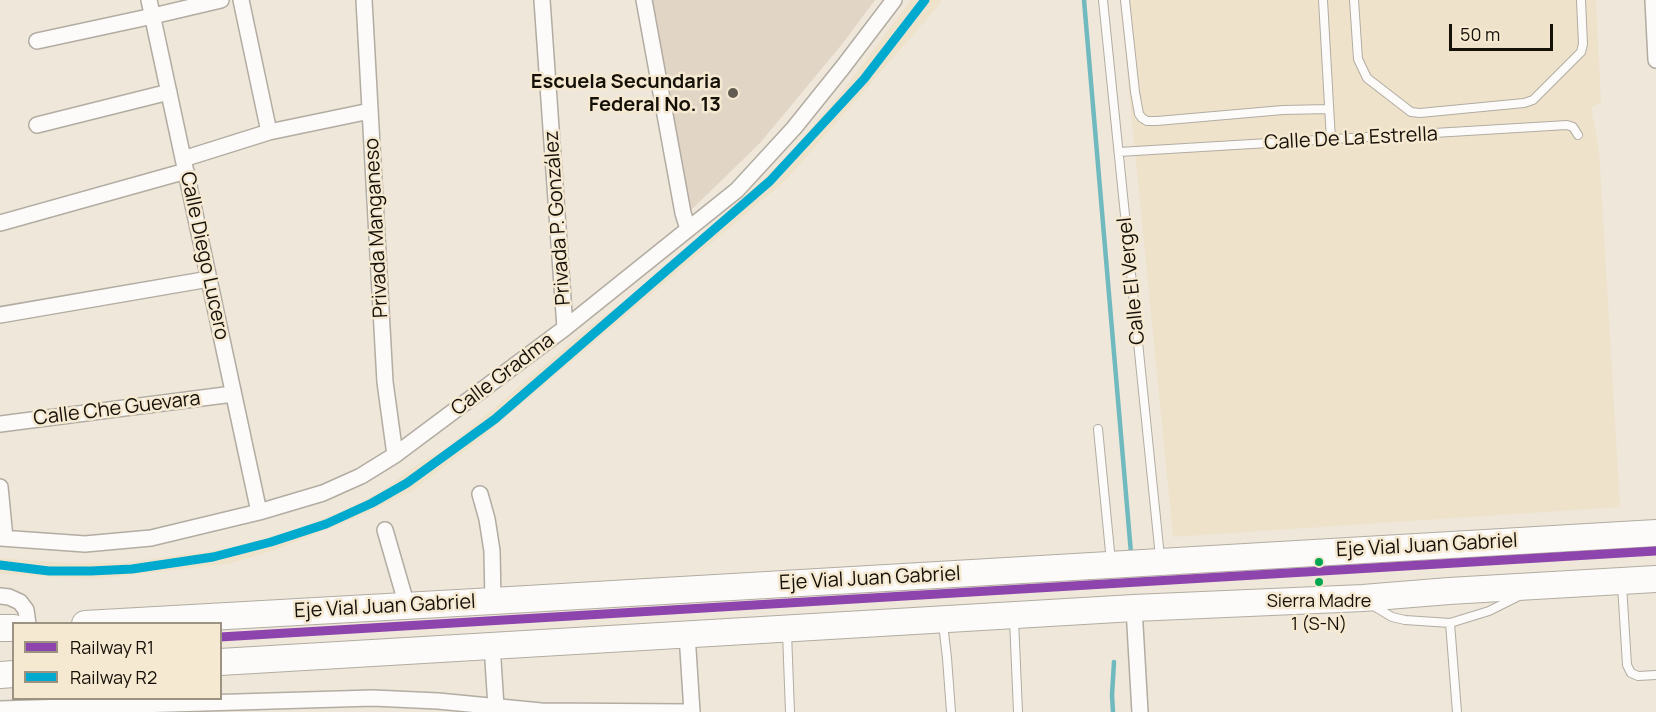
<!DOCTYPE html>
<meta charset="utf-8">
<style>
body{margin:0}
#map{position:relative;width:1656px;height:712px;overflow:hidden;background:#eee7da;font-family:Manrope,sans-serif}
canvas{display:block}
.legend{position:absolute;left:12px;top:622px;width:210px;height:78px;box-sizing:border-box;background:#f6e9d2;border:2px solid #9c9281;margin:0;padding:8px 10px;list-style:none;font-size:18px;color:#151008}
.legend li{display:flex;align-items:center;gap:12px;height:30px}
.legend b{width:30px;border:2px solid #9c9281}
.scale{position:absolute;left:1449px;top:24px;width:104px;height:27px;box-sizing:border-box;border:3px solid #151008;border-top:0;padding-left:8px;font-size:18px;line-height:21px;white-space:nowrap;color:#151008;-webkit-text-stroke:4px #f6e9d2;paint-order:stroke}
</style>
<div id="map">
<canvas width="1656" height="712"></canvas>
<ul class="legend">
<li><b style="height:8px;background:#8e44ad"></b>Railway R1</li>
<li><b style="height:8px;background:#00a9ce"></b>Railway R2</li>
</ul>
<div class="scale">50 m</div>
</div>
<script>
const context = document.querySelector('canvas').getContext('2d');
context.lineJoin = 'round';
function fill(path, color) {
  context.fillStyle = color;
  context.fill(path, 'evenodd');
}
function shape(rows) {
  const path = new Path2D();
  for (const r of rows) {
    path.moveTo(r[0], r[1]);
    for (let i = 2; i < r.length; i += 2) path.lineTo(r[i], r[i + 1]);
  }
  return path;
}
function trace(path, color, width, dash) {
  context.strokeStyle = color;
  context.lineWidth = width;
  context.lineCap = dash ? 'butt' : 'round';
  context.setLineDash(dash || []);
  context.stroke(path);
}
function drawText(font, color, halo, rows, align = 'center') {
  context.font = font + ' Manrope,sans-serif';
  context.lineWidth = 5;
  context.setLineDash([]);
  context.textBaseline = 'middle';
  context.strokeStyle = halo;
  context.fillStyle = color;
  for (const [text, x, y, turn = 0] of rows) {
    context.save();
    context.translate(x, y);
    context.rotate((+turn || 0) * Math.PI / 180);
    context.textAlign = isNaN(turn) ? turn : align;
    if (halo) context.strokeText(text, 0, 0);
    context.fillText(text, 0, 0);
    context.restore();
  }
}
const built = shape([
 [911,0,942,0,933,12,786,180,479,440,412,491,353,519,275,550,228,564,95,579,0,574,0,558,67,563,124,563,230,548,299,528,345,510,382,491,415,466,448,447,595,322,638,292,761,181,791,152,842,92],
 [1120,0,1596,0,1601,103,1591,107,1599,150,1620,507,1173,537]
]);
const education = shape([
 [648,0,875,0,843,43,760,143,687,214]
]);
const stream = shape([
 [1084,0,1131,553],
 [1113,712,1112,695,1114,662]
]);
const lane = shape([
 [1103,0,1160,557],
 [1125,0,1135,92,1139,114,1142,118,1147,121,1157,121,1283,110,1329,109],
 [1323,0,1331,140],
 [1354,0,1358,59,1367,78,1411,112,1420,113,1524,103,1533,100,1581,52,1583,44,1581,0],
 [1119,152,1567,125,1573,127,1578,135],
 [1098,429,1111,562],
 [1622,585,1627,665,1631,673,1638,676,1656,675],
 [1372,605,1392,617,1405,620,1450,623,1457,712],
 [1014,619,1018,712],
 [1450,623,1489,611,1521,595],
 [943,624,947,658,951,712],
 [787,633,790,712]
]);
const street = shape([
 [149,0,259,512],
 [241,0,269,132],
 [364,0,385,382,395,455],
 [542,0,565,328],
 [644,0,683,213,688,229],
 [1653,0,1656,60],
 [37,41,153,16,221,0],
 [37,125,169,92],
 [183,159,269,132,370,111],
 [0,223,186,171],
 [0,315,209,279],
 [0,424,233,394],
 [0,487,5,538],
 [480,494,487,519,492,551,493,601],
 [385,530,407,606],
 [0,538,85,544,151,538,259,512,323,493,361,476,395,455,565,328,737,190,794,128,843,67,894,0],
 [0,596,9,597,20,602,26,610,28,624],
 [1134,608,1140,712],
 [687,634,692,712],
 [492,645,496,707],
 [0,709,373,698,438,701,541,711,687,712]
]);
const primary = shape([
 [85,624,493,601,1656,533],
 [0,628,14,628],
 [220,662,1134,608,1363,598,1449,591,1656,579],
 [0,675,14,674]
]);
const rail1 = shape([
 [220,637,1656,551]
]);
const rail2 = shape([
 [0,565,49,571,91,571,132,569,213,557,271,542,326,524,372,503,407,483,495,419,770,181,864,79,925,0]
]);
const markers = [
 [733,93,6,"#615b52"],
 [1319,562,5,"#00a651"],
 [1319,582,5,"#00a651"]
];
const busNames = [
 ["Sierra Madre",1319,602],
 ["1 (S-N)",1319,625]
];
const poiNames = [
 ["Escuela Secundaria",721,82],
 ["Federal No. 13",721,105]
];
const streetNames = [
 ["Calle De La Estrella",1351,139,-3],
 ["Privada P. González",558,218,-94],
 ["Privada Manganeso",377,228,-93],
 ["Calle Diego Lucero",204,256,78],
 ["Calle El Vergel",1132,281,-96],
 ["Calle Gradma",503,375,-37],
 ["Calle Che Guevara",117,409,-7],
 ["Eje Vial Juan Gabriel",1427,546,-3],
 ["Eje Vial Juan Gabriel",870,579,-3],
 ["Eje Vial Juan Gabriel",385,607,-3]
];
fill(built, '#efe2cb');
fill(education, '#e1d5c6');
trace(stream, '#70babf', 4.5);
trace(lane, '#b2aca2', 10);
trace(street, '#b2aca2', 18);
trace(primary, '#b2aca2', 28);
trace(lane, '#fcfbf9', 8);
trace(street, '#fcfbf9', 15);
trace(primary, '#fcfbf9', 26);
trace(rail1, '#8e44ad', 9);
trace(rail2, '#00a9ce', 9);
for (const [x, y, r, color] of markers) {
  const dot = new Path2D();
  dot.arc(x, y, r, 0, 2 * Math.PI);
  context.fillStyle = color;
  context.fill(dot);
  trace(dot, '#f6e9d2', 2);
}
drawText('18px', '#151008', '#f6e9d2', busNames);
drawText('bold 20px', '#151008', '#f6e9d2', poiNames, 'right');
drawText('20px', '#151008', '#f6e9d2', streetNames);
</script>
